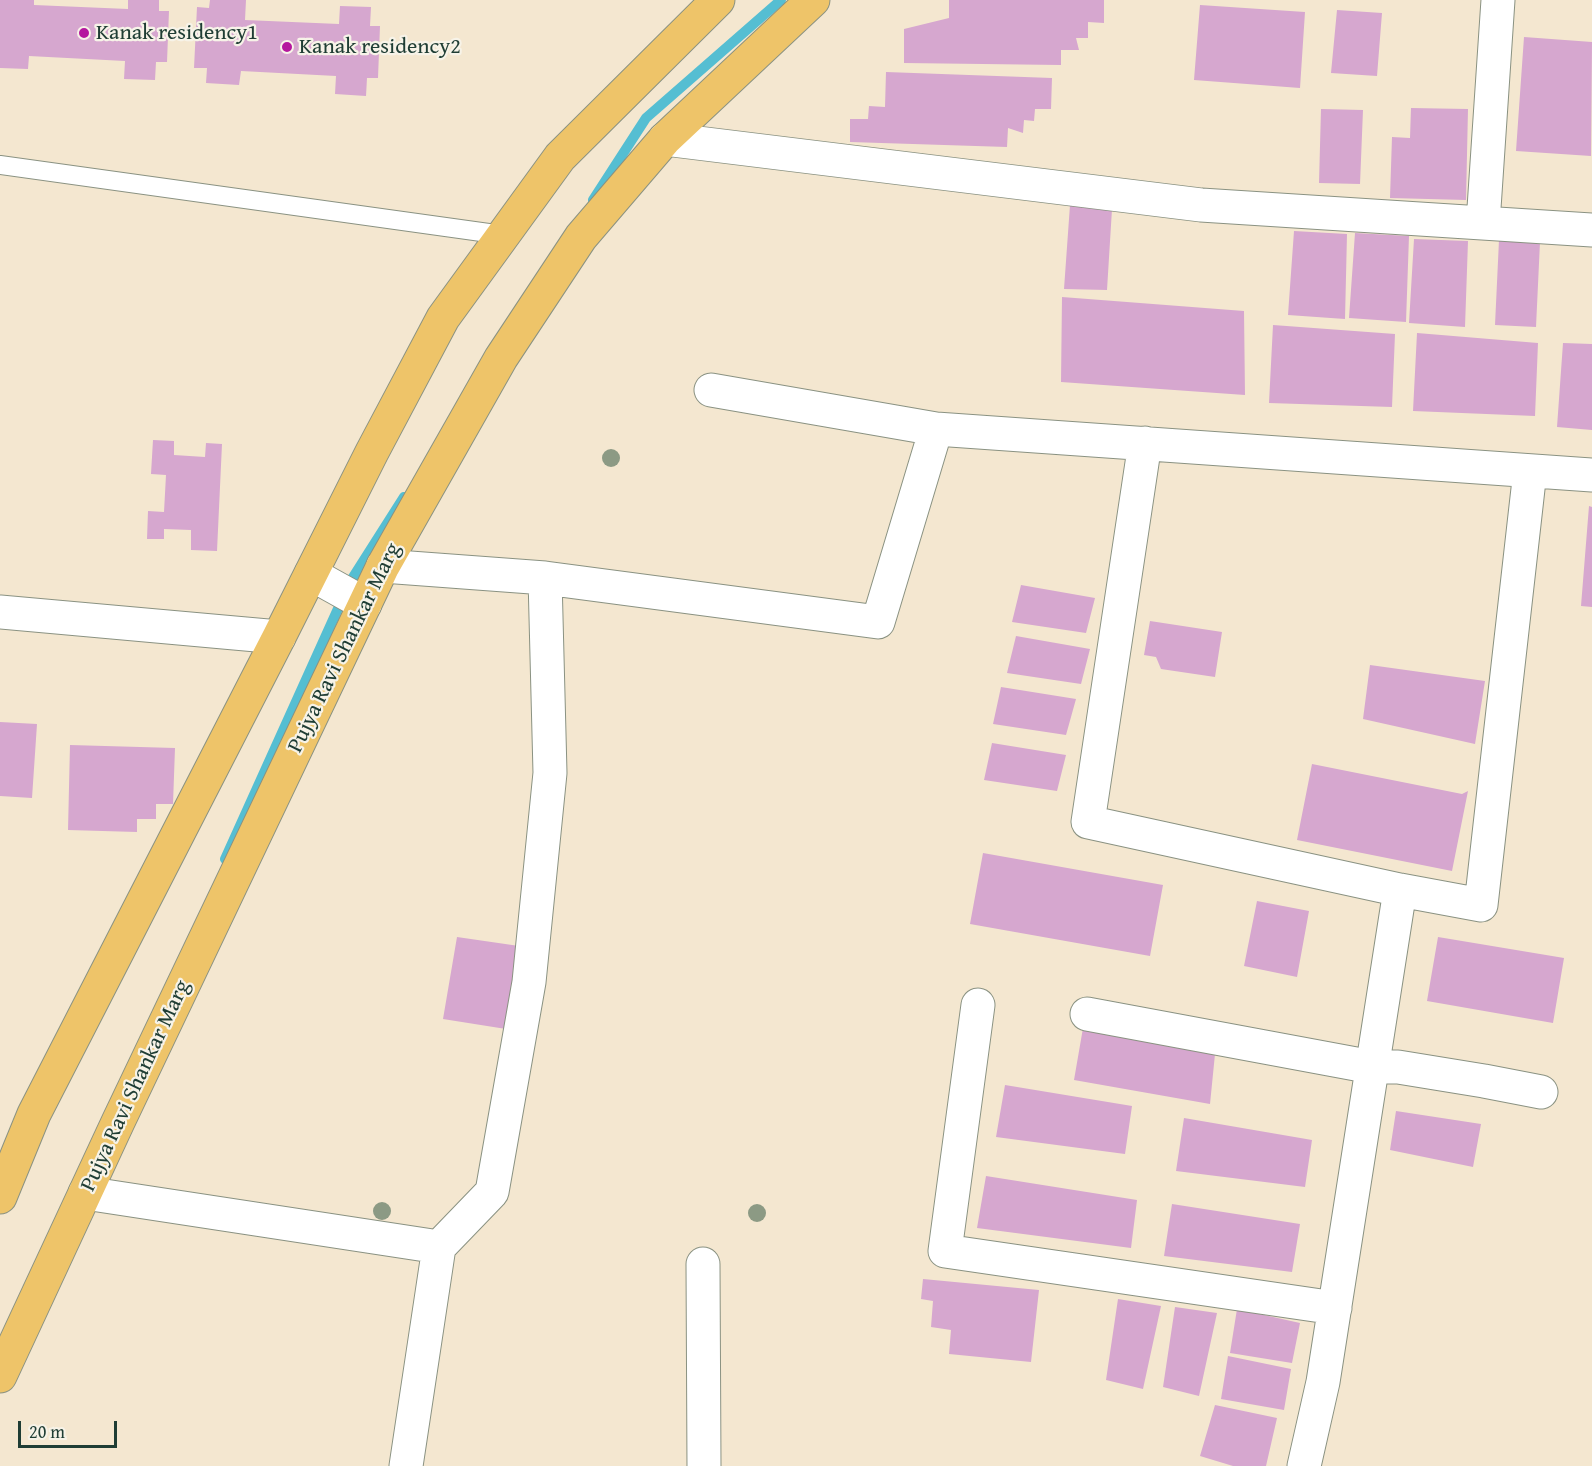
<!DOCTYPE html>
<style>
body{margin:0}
#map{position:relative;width:1592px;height:1466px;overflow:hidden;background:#f4e7d0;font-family:"Gentium Book Plus",serif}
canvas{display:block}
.scale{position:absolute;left:18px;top:1421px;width:99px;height:27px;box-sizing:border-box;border:3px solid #1f3d34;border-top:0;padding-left:8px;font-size:18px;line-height:21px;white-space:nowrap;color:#1f3d34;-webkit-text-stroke:4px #f7f3e8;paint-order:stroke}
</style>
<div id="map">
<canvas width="1592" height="1466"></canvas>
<div class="scale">20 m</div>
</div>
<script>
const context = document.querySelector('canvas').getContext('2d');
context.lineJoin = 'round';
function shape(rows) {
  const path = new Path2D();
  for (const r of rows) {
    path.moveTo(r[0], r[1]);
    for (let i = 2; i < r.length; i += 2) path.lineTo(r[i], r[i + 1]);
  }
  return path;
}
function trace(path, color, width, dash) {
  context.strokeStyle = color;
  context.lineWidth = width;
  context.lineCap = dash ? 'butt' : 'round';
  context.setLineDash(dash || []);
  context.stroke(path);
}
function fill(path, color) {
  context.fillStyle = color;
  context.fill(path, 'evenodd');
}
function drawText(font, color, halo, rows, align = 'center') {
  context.font = font + ' "Gentium Book Plus",serif';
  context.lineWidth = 4.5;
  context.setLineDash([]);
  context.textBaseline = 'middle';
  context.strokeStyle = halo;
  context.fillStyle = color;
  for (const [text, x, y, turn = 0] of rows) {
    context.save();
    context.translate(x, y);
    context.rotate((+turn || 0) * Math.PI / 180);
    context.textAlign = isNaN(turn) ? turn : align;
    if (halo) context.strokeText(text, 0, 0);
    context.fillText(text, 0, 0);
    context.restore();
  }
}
const stream = shape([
 [593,200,646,118,781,0],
 [225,859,350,582,404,497]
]);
const building = shape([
 [0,0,34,0,34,5,128,9,128,0,159,0,159,11,169,11,167,62,156,62,155,80,124,79,125,61,29,56,28,69,0,68],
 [210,0,246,0,245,20,339,24,340,6,371,7,370,26,380,26,378,78,367,78,366,96,335,94,336,76,241,71,239,85,206,83,207,68,194,68,197,7,209,8],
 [949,0,1104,0,1104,23,1088,22,1088,38,1076,38,1079,50,1061,50,1061,65,904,63,904,29,949,18],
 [1200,5,1305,12,1300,88,1194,80],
 [1337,10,1382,13,1377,76,1331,73],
 [1524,37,1592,42,1591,156,1516,151],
 [886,72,1052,78,1051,109,1035,109,1034,121,1024,120,1023,133,1008,128,1007,147,850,142,850,119,868,119,869,106,885,107],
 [1411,108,1468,109,1466,200,1390,198,1392,137,1410,138],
 [1321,109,1363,110,1360,184,1319,183],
 [1070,205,1112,209,1107,290,1064,289],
 [1294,231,1347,234,1345,319,1288,315],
 [1355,233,1409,236,1406,322,1349,318],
 [1414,239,1468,241,1465,327,1409,323],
 [1499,240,1540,242,1536,327,1495,325],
 [1062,297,1244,311,1245,395,1061,382],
 [1273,325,1395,334,1392,407,1269,403],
 [1417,333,1538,343,1535,416,1413,411],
 [1563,343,1592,344,1592,430,1557,427],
 [153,440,174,441,174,455,205,457,206,443,222,444,217,551,191,550,191,530,164,529,164,539,147,539,148,511,164,512,166,475,151,474],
 [1589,506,1592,507,1592,607,1581,606],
 [1021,585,1095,598,1086,633,1012,622],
 [1150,621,1222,632,1215,677,1161,669,1156,657,1144,655],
 [1016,636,1090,649,1081,684,1007,673],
 [1370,665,1485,681,1475,744,1363,719],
 [1001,687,1076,699,1066,735,993,724],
 [0,722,37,724,32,798,0,796],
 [992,743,1066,755,1057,791,984,780],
 [70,745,175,748,173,804,156,804,156,819,137,819,137,832,68,830],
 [1312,764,1462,794,1468,791,1452,871,1297,840],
 [983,853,1163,885,1150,956,970,924],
 [1257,901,1309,911,1297,977,1244,966],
 [457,937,519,946,506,1029,443,1019],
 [1438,937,1564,958,1553,1023,1427,1001],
 [1083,1028,1215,1054,1210,1104,1074,1080],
 [1005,1085,1132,1106,1125,1154,996,1137],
 [1396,1111,1481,1124,1473,1167,1390,1150],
 [1184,1118,1312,1140,1305,1187,1176,1171],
 [986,1176,1137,1200,1131,1248,977,1228],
 [1172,1204,1300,1224,1292,1272,1164,1256],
 [923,1279,1039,1290,1031,1362,949,1354,951,1330,931,1327,933,1301,921,1299],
 [1118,1299,1161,1306,1143,1389,1106,1380],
 [1175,1307,1217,1313,1199,1396,1163,1387],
 [1237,1309,1300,1323,1292,1363,1230,1353],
 [1228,1356,1291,1369,1284,1410,1221,1399],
 [1215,1405,1277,1418,1266,1466,1233,1466,1200,1456]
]);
const service = shape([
 [0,165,503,235]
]);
const minor = shape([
 [665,139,1201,205,1592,230],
 [1483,223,1498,0],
 [711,390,936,429],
 [1145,443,1088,822,1400,890,1481,905,1530,471],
 [383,566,545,578,878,622,936,429,1592,475],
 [311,574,365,604],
 [0,612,279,637],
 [978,1005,945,1251,1335,1308],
 [1087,1014,1372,1067,1398,1067,1484,1081,1541,1092],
 [85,1193,439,1247],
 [703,1264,704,1466],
 [406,1466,439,1247,492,1192,529,982,550,773,545,578],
 [1304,1466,1323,1382,1400,890]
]);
const primary = shape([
 [0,1197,34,1114,279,637,372,452,443,318,560,157,718,0],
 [0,1376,118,1122,383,566,501,358,581,237,665,139,813,0]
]);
const trees = [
 [611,458],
 [382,1211],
 [757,1213]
];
const markers = [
 [84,33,6,"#b5179e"],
 [287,47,6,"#b5179e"]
];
const poiNames = [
 ["Kanak residency1",96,33],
 ["Kanak residency2",299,47]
];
const streetNames = [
 ["Pujya Ravi Shankar Marg",345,648,-64],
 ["Pujya Ravi Shankar Marg",136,1086,-65]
];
trace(stream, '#55bed2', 10);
fill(building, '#d6a7cf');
trace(service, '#8a9282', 20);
trace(minor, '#8a9282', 35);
trace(primary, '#8a9282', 35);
trace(service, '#fff', 18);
trace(minor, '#fff', 33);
trace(primary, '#eec469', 33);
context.fillStyle = '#8c9a84';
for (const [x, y] of trees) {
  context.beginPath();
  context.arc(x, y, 9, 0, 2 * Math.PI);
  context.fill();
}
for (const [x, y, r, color] of markers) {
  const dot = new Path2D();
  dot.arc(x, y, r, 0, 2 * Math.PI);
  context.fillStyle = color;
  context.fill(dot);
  trace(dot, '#f7f3e8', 2);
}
drawText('22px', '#1f3d34', '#f7f3e8', poiNames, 'left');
drawText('22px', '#1f3d34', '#f7f3e8', streetNames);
</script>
